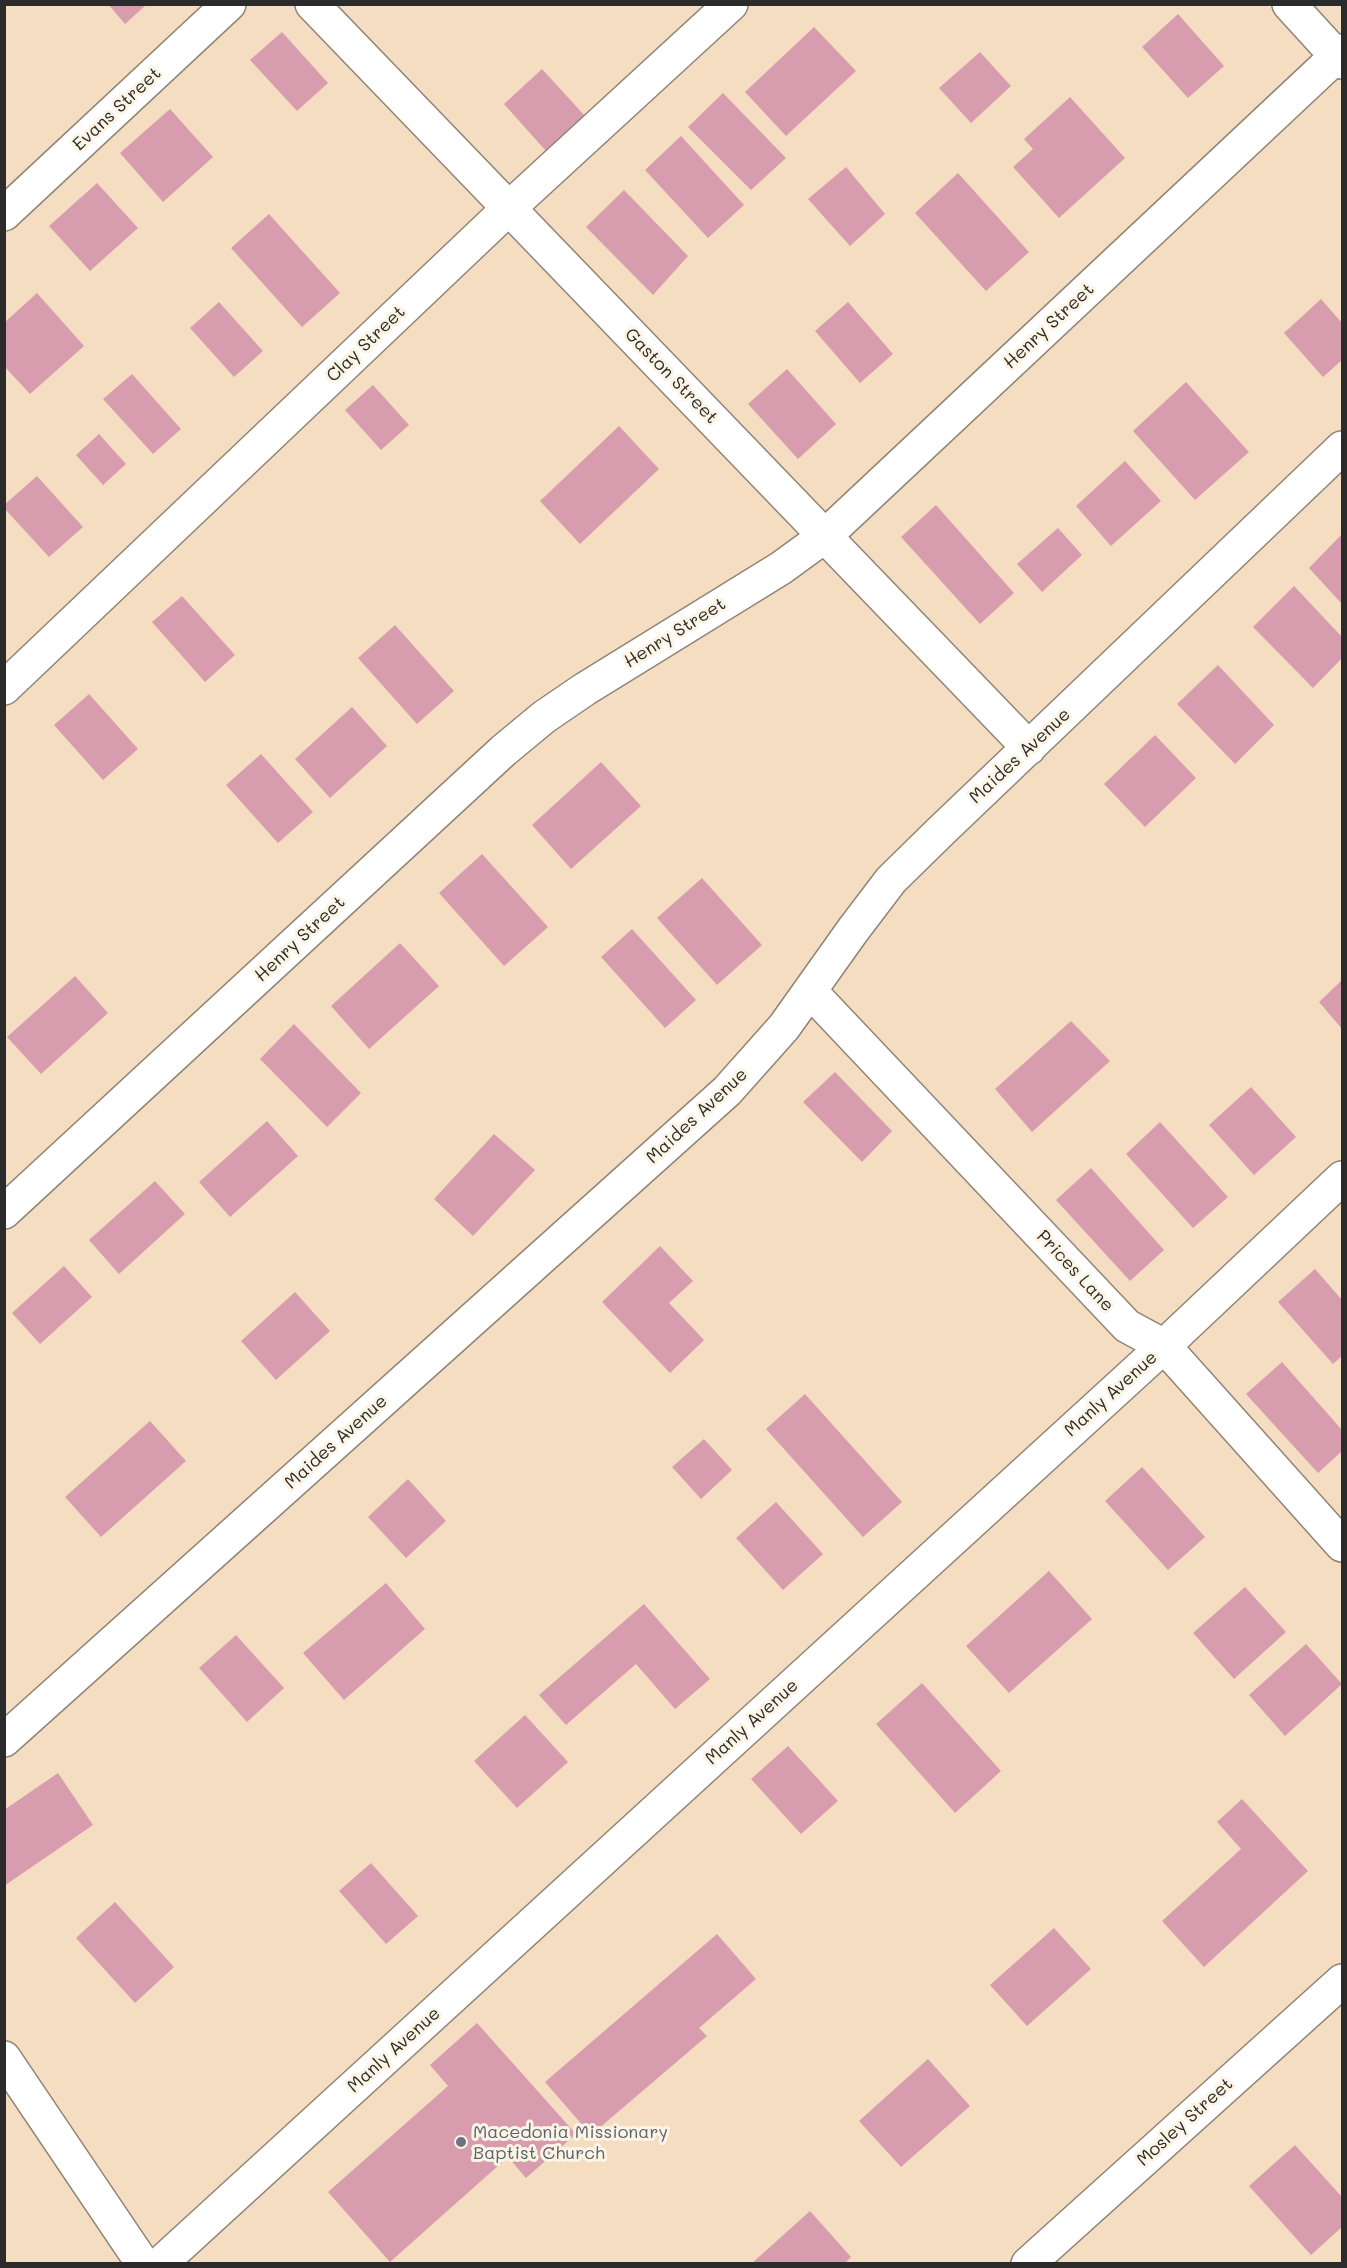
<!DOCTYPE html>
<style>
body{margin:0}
#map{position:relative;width:1347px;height:2268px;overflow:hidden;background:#f5ddc1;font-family:Mali,sans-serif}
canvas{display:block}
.frame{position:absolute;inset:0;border:6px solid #2b2b2b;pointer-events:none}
</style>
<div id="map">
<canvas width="1347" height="2268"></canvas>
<div class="frame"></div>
</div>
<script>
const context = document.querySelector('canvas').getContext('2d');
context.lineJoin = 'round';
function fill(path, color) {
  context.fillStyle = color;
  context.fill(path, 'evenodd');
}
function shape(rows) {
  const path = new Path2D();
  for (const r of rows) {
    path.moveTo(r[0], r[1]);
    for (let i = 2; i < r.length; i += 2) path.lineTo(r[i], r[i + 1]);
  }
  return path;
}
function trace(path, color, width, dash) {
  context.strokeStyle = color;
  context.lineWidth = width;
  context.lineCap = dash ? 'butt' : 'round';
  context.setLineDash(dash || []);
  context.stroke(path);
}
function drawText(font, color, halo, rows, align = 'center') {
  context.font = font + ' Mali,sans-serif';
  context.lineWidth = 6;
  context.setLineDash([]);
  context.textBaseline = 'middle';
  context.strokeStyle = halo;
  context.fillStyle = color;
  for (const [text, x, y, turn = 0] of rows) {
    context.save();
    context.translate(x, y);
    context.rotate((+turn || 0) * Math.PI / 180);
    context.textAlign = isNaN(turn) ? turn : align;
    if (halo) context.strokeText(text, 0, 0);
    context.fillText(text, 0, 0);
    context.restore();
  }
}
const building = shape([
 [108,4,147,4,125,24],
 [1178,14,1224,66,1188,98,1142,47],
 [814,27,856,71,786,136,745,92],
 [282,32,328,83,297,111,250,60],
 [980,52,1011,86,971,123,939,88],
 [542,69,585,116,546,151,504,104],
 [723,93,786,158,751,190,688,127],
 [1070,97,1125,158,1059,218,1013,167,1033,149,1024,139],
 [170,109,213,157,163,202,120,153],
 [681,136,744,205,708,238,645,170],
 [846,167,885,214,850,246,808,199],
 [958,173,1029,252,986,291,915,213],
 [97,183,138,228,90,271,49,226],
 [624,190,688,256,653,295,586,227],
 [269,214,340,293,302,327,231,248],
 [37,293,84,346,30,394,4,366,4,323],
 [1321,299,1342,323,1342,360,1323,377,1284,333],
 [219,302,263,351,234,377,190,328],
 [848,302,893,354,860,383,815,331],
 [787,369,836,424,798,459,748,404],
 [132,374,181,429,153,454,103,399],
 [1186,382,1249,452,1195,500,1133,431],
 [373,385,409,425,381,450,345,410],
 [619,426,659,469,580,544,540,501],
 [99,434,126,464,103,485,76,455],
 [1125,461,1161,501,1111,546,1076,506],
 [37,476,83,527,49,557,4,508,4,505],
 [936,505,1014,593,980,624,901,537],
 [1058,528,1082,555,1042,592,1017,564],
 [1342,534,1342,604,1309,568],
 [1294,586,1342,637,1342,658,1313,688,1253,627],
 [182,596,235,655,205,682,152,622],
 [395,625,454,691,417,724,358,658],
 [1218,665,1274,725,1235,764,1177,704],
 [89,694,138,749,103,780,54,725],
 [352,707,387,746,330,798,295,759],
 [1155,735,1196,778,1145,827,1104,784],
 [261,754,313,812,278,843,226,785],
 [601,762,641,806,571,869,532,825],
 [482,854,548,927,504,966,439,893],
 [702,878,762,945,717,985,657,918],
 [632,929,696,1000,665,1028,601,957],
 [400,943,439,986,369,1049,331,1006],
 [75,976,108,1013,41,1074,7,1037],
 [1342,980,1342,1029,1319,1002],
 [1071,1021,1110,1061,1032,1132,995,1089],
 [294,1024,361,1093,327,1127,260,1059],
 [835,1072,892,1131,862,1162,803,1102],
 [1251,1087,1296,1137,1254,1175,1209,1125],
 [267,1121,298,1156,230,1217,199,1182],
 [1160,1122,1228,1197,1193,1228,1126,1154],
 [494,1134,535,1170,473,1236,434,1199],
 [1091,1168,1164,1250,1130,1281,1056,1200],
 [155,1181,185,1214,119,1274,89,1240],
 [660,1246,693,1281,669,1303,704,1340,670,1373,602,1302],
 [64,1266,92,1297,40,1344,12,1313],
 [1315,1269,1342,1300,1342,1356,1333,1364,1278,1302],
 [295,1292,330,1331,276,1380,241,1341],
 [1282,1362,1342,1430,1342,1451,1318,1473,1246,1394],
 [805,1394,902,1502,863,1537,766,1429],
 [150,1421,186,1461,101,1537,65,1497],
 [704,1439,732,1470,701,1499,672,1467],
 [1142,1467,1205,1537,1168,1570,1105,1501],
 [408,1479,446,1521,406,1558,368,1517],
 [776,1502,823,1554,783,1590,736,1538],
 [1049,1571,1092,1619,1009,1693,966,1646],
 [386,1583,425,1629,344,1700,303,1653],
 [1245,1587,1286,1632,1234,1679,1193,1633],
 [644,1604,710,1679,675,1709,636,1664,566,1725,539,1695],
 [236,1635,284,1688,247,1722,199,1668],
 [1306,1644,1342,1684,1285,1736,1249,1695],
 [922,1683,1001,1771,955,1813,876,1724],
 [525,1715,568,1762,517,1808,474,1761],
 [788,1746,838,1801,801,1834,751,1779],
 [58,1773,93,1825,4,1886,4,1810],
 [1242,1799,1308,1871,1204,1967,1162,1921,1241,1849,1217,1822],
 [371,1863,418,1916,386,1944,339,1891],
 [115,1902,174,1967,135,2003,76,1938],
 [1054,1928,1091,1969,1027,2026,990,1985],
 [717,1934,756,1979,699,2028,707,2036,591,2135,545,2082],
 [477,2023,576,2134,526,2178,508,2157,390,2262,328,2192,448,2086,430,2065],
 [928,2059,970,2106,901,2167,859,2121],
 [1295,2145,1342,2197,1342,2227,1311,2255,1249,2186],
 [810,2211,851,2257,844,2264,751,2264]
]);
const minor = shape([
 [312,4,1029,748],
 [1289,4,1342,62],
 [4,214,229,4],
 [4,688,509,208,731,4],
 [810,991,1127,1326,1164,1346,1342,1545],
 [4,1212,503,751,544,717,585,689,781,568,825,536,1342,51],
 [4,1740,727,1091,784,1027,853,930,891,880,941,831,1342,448],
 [160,2264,1164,1346,1342,1178],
 [1028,2264,1342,1981]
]);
const tertiary = shape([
 [4,2058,143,2264]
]);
const markers = [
 [461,2142,6,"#6b7280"]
];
const streetNames = [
 ["Evans Street",117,109,-43],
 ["Henry Street",1049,326,-43],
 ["Clay Street",366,344,-44],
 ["Gaston Street",671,376,46],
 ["Henry Street",675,633,-32],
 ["Maides Avenue",1020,756,-43],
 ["Henry Street",300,939,-43],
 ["Maides Avenue",697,1116,-43],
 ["Prices Lane",1075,1271,47],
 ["Manly Avenue",1111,1394,-42],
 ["Maides Avenue",336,1442,-42],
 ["Manly Avenue",752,1722,-42],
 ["Manly Avenue",394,2050,-42],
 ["Mosley Street",1185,2122,-42]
];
const worshipNames = [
 ["Macedonia Missionary",473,2132],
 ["Baptist Church",473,2153]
];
fill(building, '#d89caf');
trace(minor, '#908476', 36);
trace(tertiary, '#908476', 36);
trace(minor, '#fff', 33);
trace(tertiary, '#fff', 33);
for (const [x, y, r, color] of markers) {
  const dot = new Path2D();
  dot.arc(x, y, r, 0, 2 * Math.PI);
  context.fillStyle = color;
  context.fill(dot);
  trace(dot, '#fcf5e5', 2);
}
drawText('18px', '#2b2b2b', '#fcf5e5', streetNames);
drawText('18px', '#5b616d', '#fcf5e5', worshipNames, 'left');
</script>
